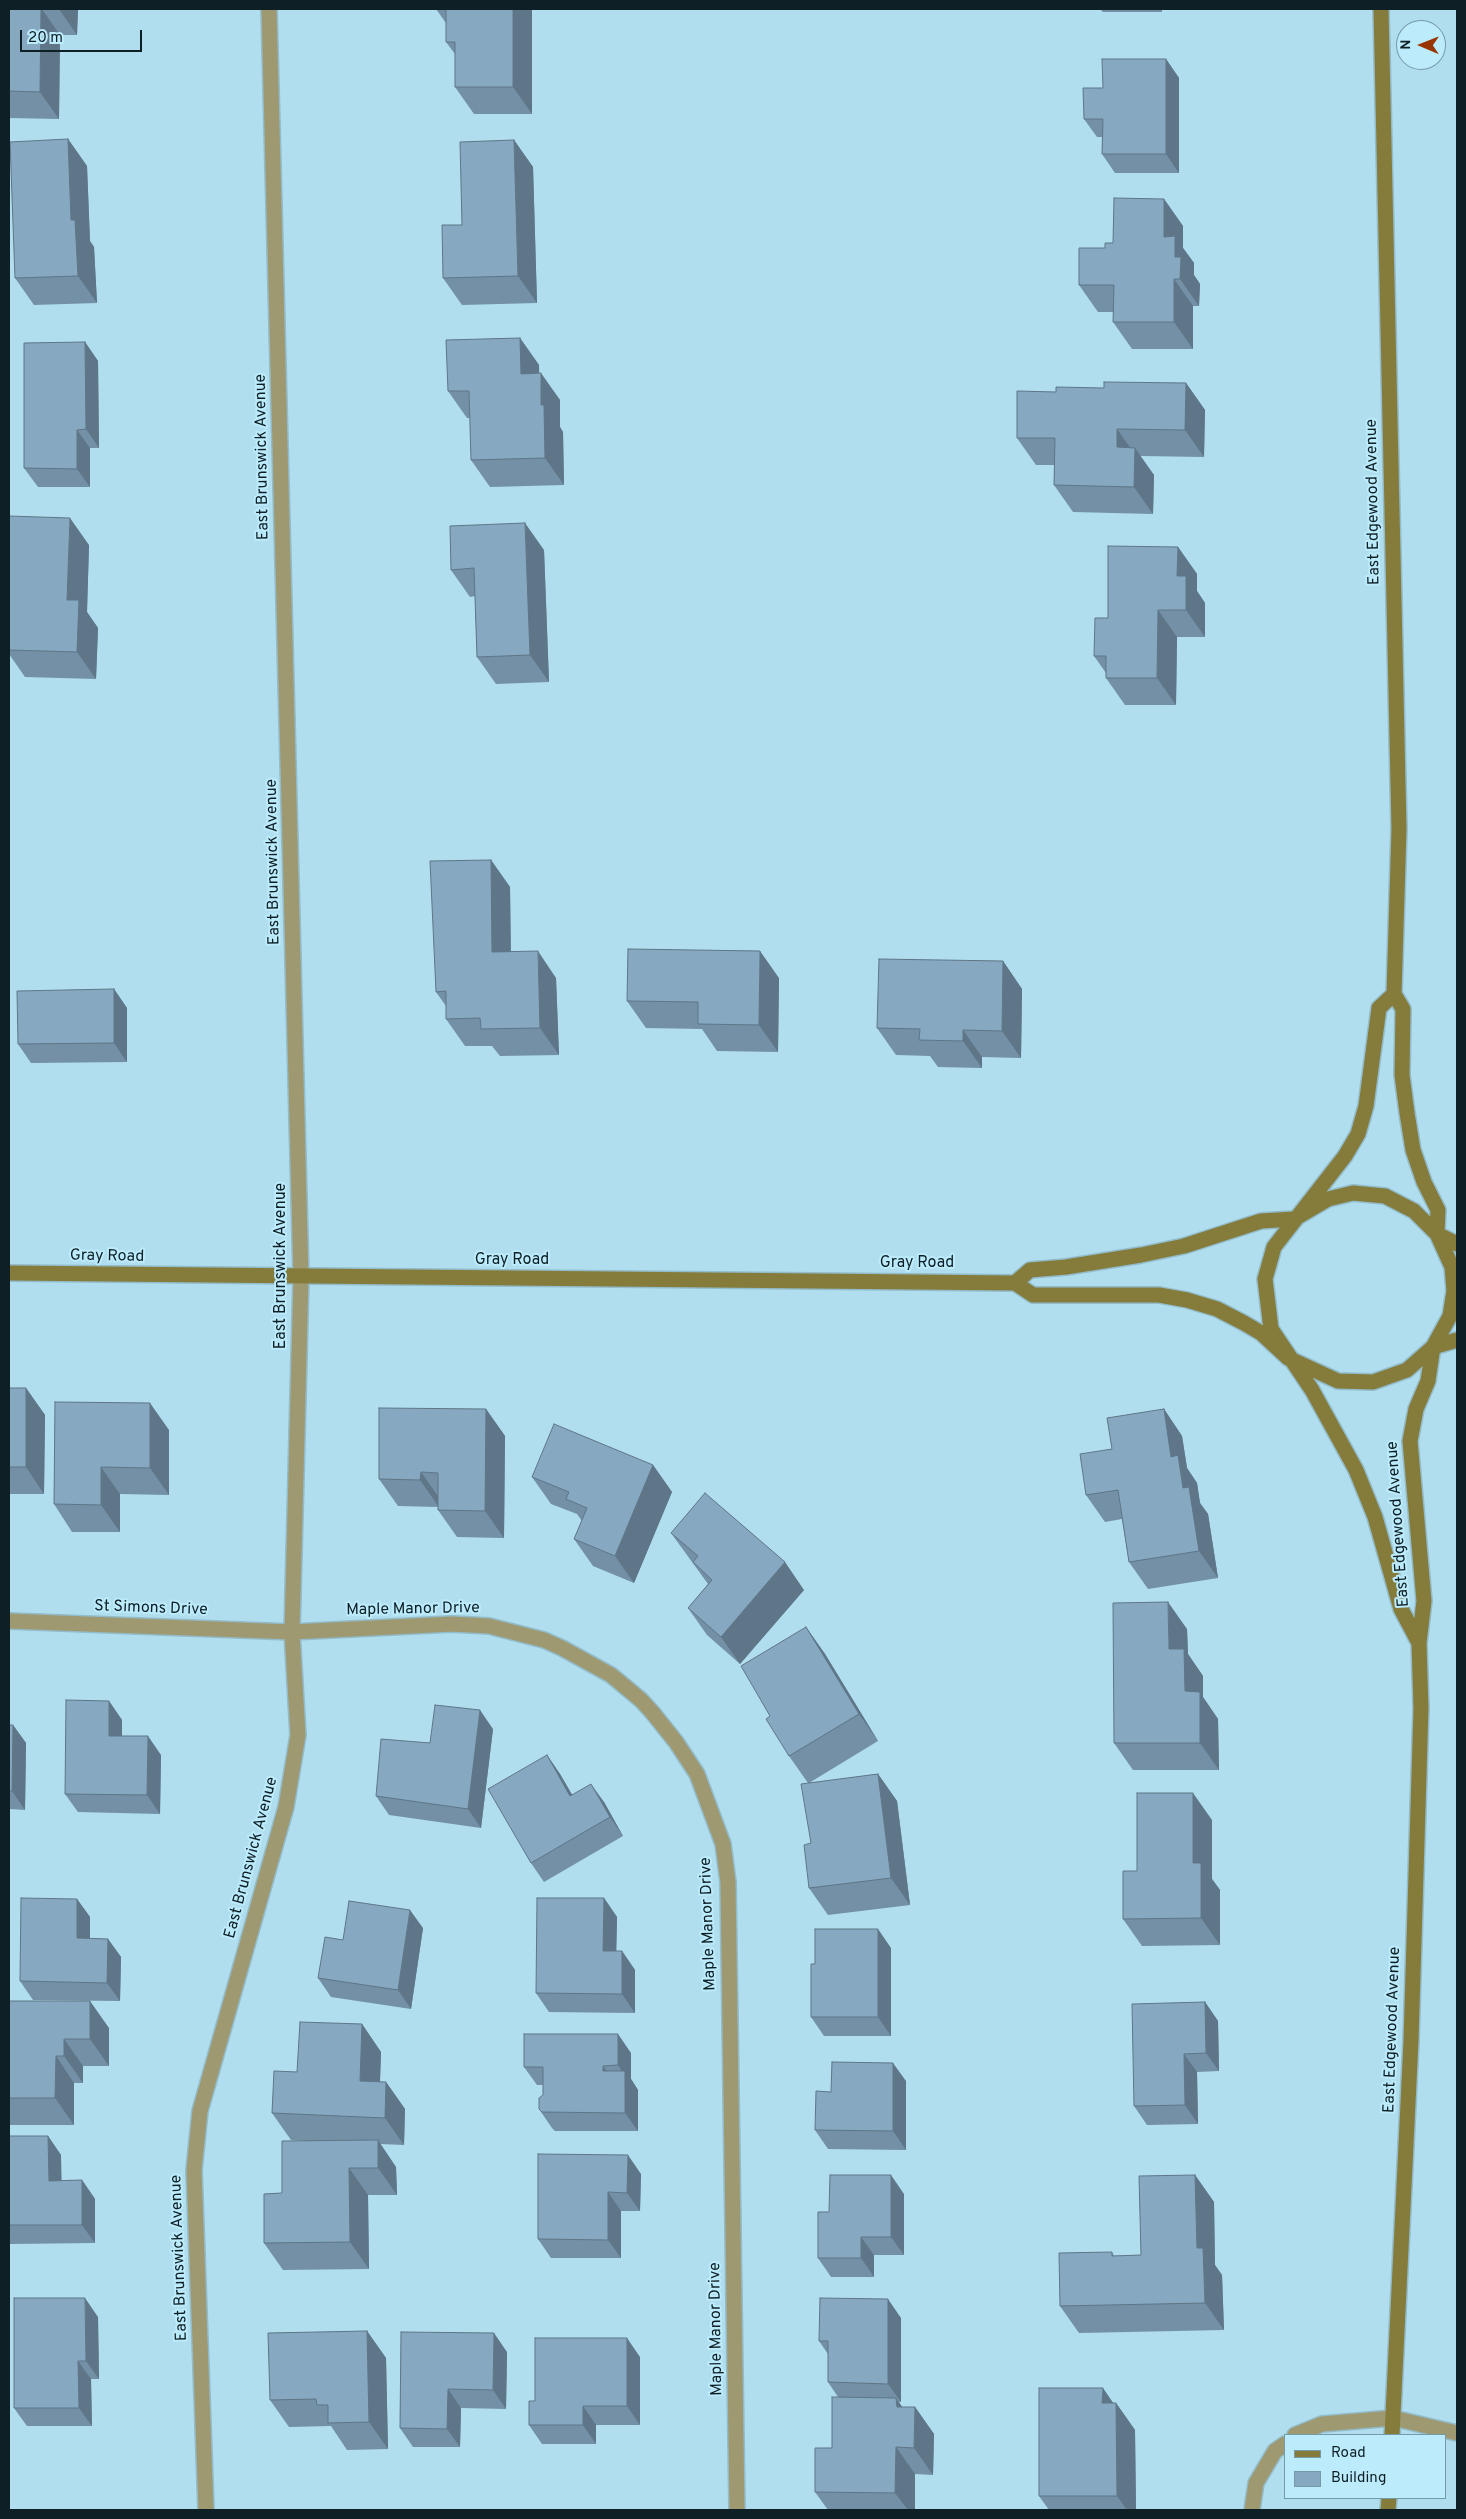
<!DOCTYPE html>
<style>
body{margin:0}
#map{position:relative;width:1466px;height:2519px;overflow:hidden;background:#b0deee;font-family:Overpass,sans-serif}
canvas{display:block}
.frame{position:absolute;inset:0;border:10px solid #0e2026;pointer-events:none}
.legend{position:absolute;left:1284px;top:2434px;width:162px;height:65px;box-sizing:border-box;background:#bcebfc;border:1px solid #769aa6;margin:0;padding:6px 9px;list-style:none;font-size:15px;color:#0e2026}
.legend li{display:flex;align-items:center;gap:10px;height:25px}
.legend b{width:25px;border:1px solid #769aa6}
.north{position:absolute;left:1396px;top:20px;width:50px;height:50px;box-sizing:border-box;background:#bcebfc;border:1px solid #769aa6;border-radius:50%;rotate:271deg;font-size:14px;font-weight:700;line-height:20px;text-align:center;color:#0e2026}
.north::after{content:'';display:block;margin:auto;width:18px;height:22px;background:#993500;clip-path:polygon(50% 0,100% 100%,50% 72%,0 100%)}
.scale{position:absolute;left:20px;top:30px;width:122px;height:22px;box-sizing:border-box;border:2px solid #0e2026;border-top:0;padding-left:6px;font-size:15px;line-height:18px;white-space:nowrap;color:#0e2026;-webkit-text-stroke:4px #bcebfc;paint-order:stroke}
</style>
<div id="map">
<canvas width="1466" height="2519"></canvas>
<div class="frame"></div>
<ul class="legend">
<li><b style="height:6px;background:#857c3c"></b>Road</li>
<li><b style="height:14px;background:#86a8c1"></b>Building</li>
</ul>
<div class="north">N</div>
<div class="scale">20 m</div>
</div>
<script>
const context = document.querySelector('canvas').getContext('2d');
context.lineJoin = 'round';
function shape(rows) {
  const path = new Path2D();
  for (const r of rows) {
    path.moveTo(r[0], r[1]);
    for (let i = 2; i < r.length; i += 2) path.lineTo(r[i], r[i + 1]);
  }
  return path;
}
function trace(path, color, width, dash) {
  context.strokeStyle = color;
  context.lineWidth = width;
  context.lineCap = dash ? 'butt' : 'round';
  context.setLineDash(dash || []);
  context.stroke(path);
}
function fill(path, color) {
  context.fillStyle = color;
  context.fill(path, 'evenodd');
}
function drawText(font, color, halo, rows, align = 'center') {
  context.font = font + ' Overpass,sans-serif';
  context.lineWidth = 4;
  context.setLineDash([]);
  context.textBaseline = 'middle';
  context.strokeStyle = halo;
  context.fillStyle = color;
  for (const [text, x, y, turn = 0] of rows) {
    context.save();
    context.translate(x, y);
    context.rotate((+turn || 0) * Math.PI / 180);
    context.textAlign = isNaN(turn) ? turn : align;
    if (halo) context.strokeText(text, 0, 0);
    context.fillText(text, 0, 0);
    context.restore();
  }
}
const street = shape([
 [9,1621,292,1632,452,1624,489,1626,544,1640,562,1648,611,1675,641,1700,652,1712,676,1742,697,1774,723,1844,728,1882,737,2510],
 [1295,2435,1322,2424,1393,2418,1457,2433],
 [206,2510,194,2170,200,2111,286,1807,298,1735,292,1632,301,1277,269,9],
 [1252,2510,1256,2483,1275,2451,1285,2444]
]);
const secondary = shape([
 [1381,9,1399,829,1394,994,1403,1009,1402,1075,1407,1113,1413,1150,1424,1182,1438,1210,1437,1234],
 [1394,994,1379,1008,1366,1106,1358,1134,1345,1156,1274,1247,1265,1279,1271,1329,1312,1390,1356,1470,1375,1517,1401,1609,1419,1643],
 [1437,1234,1457,1244],
 [9,1273,1015,1283,1033,1295,1159,1295,1187,1300,1217,1309,1244,1323,1261,1333,1288,1358,1338,1381,1373,1382,1407,1370,1433,1347,1450,1316,1454,1291,1452,1267,1437,1234,1414,1211,1385,1196,1353,1193,1328,1199,1294,1219,1261,1221,1184,1246,1141,1255,1066,1267,1030,1270,1015,1283],
 [1433,1347,1457,1340],
 [1392,2435,1411,2041,1421,1708,1419,1643,1424,1601,1410,1441,1416,1409,1428,1381,1433,1347],
 [1388,2510,1389,2498]
]);
const wall = shape([
 [9,9,78,9,77,35,60,35,59,119,9,118],
 [436,9,532,9,532,114,474,114,455,87,455,54,446,42,446,23],
 [1100,9,1162,9,1162,12,1103,12],
 [1166,59,1179,78,1179,173,1115,173,1102,154,1102,137,1097,137,1084,119,1103,88],
 [68,139,87,166,90,241,94,247,97,303,34,305,15,278],
 [514,140,533,167,537,303,462,305,443,278,462,225],
 [1164,199,1183,226,1183,248,1194,263,1194,275,1200,284,1199,306,1193,306,1193,349,1132,349,1113,322,1113,312,1098,312,1079,285,1105,248,1113,243],
 [520,338,539,365,539,373,560,400,560,427,563,432,564,485,490,487,471,460,470,418,467,418,448,391],
 [85,342,98,361,99,448,90,448,90,487,38,487,24,468],
 [1186,383,1205,410,1204,457,1140,456,1154,475,1153,514,1073,512,1054,485,1054,465,1036,465,1017,438,1056,392,1104,388],
 [9,516,89,545,87,612,98,628,96,679,25,677,9,654],
 [1178,547,1197,574,1197,591,1205,603,1205,637,1177,637,1176,705,1125,705,1106,678,1106,673,1094,656],
 [544,550,549,682,496,684,477,657,475,596,470,597,451,570],
 [491,860,510,887,511,951,556,978,559,1055,500,1056,492,1046,465,1046,446,1019,446,1006,436,992],
 [1003,961,1022,989,1021,1058,982,1057,982,1068,938,1067,930,1056,896,1055,877,1028],
 [779,978,778,1052,717,1051,702,1029,646,1028,627,1001],
 [114,989,127,1008,127,1062,31,1063,18,1044],
 [9,1388,26,1388,45,1415,44,1494,9,1494],
 [55,1402,169,1430,169,1495,120,1494,120,1532,72,1532,54,1504],
 [486,1409,505,1436,504,1538,457,1537,438,1510,438,1507,398,1506,379,1479],
 [1164,1409,1182,1436,1187,1468,1197,1483,1200,1503,1208,1514,1218,1578,1148,1589,1129,1562,1122,1519,1105,1522,1086,1495],
 [653,1465,672,1492,634,1583,593,1566,574,1539,582,1521,577,1514,551,1504,532,1477],
 [671,1533,804,1590,740,1664,707,1635,688,1608,708,1584],
 [806,1627,825,1654,878,1741,809,1783,878,1774,897,1801,910,1905,828,1915,809,1888,811,1843,808,1783,789,1756,770,1716],
 [1187,1629,1188,1654,1203,1676,1203,1697,1218,1719,1219,1770,1133,1770,1114,1743],
 [109,1701,122,1720,122,1736,161,1755,160,1814,78,1812,65,1794],
 [9,1725,13,1725,26,1743,25,1810,9,1809],
 [493,1729,481,1828,389,1815,376,1796,430,1743],
 [547,1755,560,1774,572,1795,604,1802,623,1836,544,1882,531,1863],
 [1212,1820,1212,1879,1220,1890,1220,1945,1142,1946,1123,1919,1137,1871],
 [604,1898,617,1917,616,1951,622,1951,635,1970,635,2013,549,2012,536,1993],
 [77,1899,90,1917,90,1938,108,1939,121,1957,120,2001,33,2000,20,1981],
 [423,1928,411,2009,331,1997,318,1978,343,1940],
 [891,1948,891,2036,824,2036,811,2017,815,1964],
 [9,2001,109,2028,109,2066,83,2066,83,2083,74,2083,74,2125,9,2125],
 [1205,2002,1218,2021,1219,2071,1197,2072,1198,2124,1147,2125,1134,2106],
 [362,2024,381,2052,380,2082,386,2082,405,2109,404,2145,380,2144,396,2167,397,2195,368,2195,369,2269,283,2270,264,2243,282,2193,306,2141,291,2140,272,2113,297,2072],
 [631,2053,631,2079,638,2090,638,2131,555,2131,552,2128,539,2109,543,2095,543,2085,537,2085,524,2067],
 [906,2081,906,2150,828,2149,815,2130,831,2092],
 [9,2136,48,2136,61,2155,61,2181,82,2180,95,2199,95,2243,9,2244],
 [538,2154,641,2174,640,2211,621,2211,621,2258,551,2258,538,2239],
 [1195,2175,1214,2202,1215,2265,1222,2275,1224,2330,1079,2333,1060,2306,1112,2252,1114,2256,1141,2255],
 [904,2194,904,2255,874,2255,874,2277,831,2277,818,2258,829,2212],
 [98,2317,99,2379,91,2379,92,2426,27,2426,14,2408],
 [901,2318,901,2402,899,2402,902,2407,915,2407,934,2434,933,2475,915,2474,915,2510,828,2510,815,2492,832,2448,838,2397,828,2382,828,2354,819,2341],
 [367,2331,386,2358,388,2449,347,2450,331,2426,289,2427,270,2400],
 [401,2332,507,2352,506,2409,461,2408,460,2447,413,2447,400,2428],
 [640,2357,640,2425,596,2425,596,2444,542,2444,529,2425,535,2401],
 [1113,2403,1116,2403,1135,2430,1136,2510,1049,2510,1039,2496]
]);
const shadedWall = shape([
 [41,9,42,9,60,35,59,119,40,92],
 [59,9,78,9,77,35],
 [513,9,532,9,532,114,513,87],
 [1166,59,1179,78,1179,173,1166,154],
 [68,139,87,166,90,241,94,247,97,303,78,276,71,220],
 [514,140,533,167,537,303,518,276],
 [1164,199,1183,226,1183,248,1194,263,1194,275,1200,284,1199,306,1180,279,1175,257,1164,237],
 [1174,279,1193,306,1193,349,1174,322],
 [520,338,539,365,540,401,521,374],
 [85,342,98,361,99,448,86,429],
 [541,373,560,400,560,427,563,432,564,485,545,458,541,405],
 [1186,383,1205,410,1204,457,1185,430],
 [1117,429,1134,453,1135,448,1154,475,1153,514,1134,487,1117,447],
 [77,430,90,448,90,487,77,469],
 [70,518,89,545,87,612,98,628,96,679,77,652,67,600],
 [525,523,544,550,549,682,530,655],
 [1178,547,1197,574,1197,591,1205,603,1205,637,1186,610,1177,576],
 [1158,610,1177,637,1176,705,1157,678],
 [491,860,510,887,511,979,492,952],
 [538,951,556,978,559,1055,540,1028],
 [760,951,779,978,778,1052,759,1025],
 [1003,961,1022,989,1021,1058,1002,1031],
 [114,989,127,1008,127,1062,114,1043],
 [963,1030,982,1057,982,1068,963,1041],
 [26,1388,45,1415,44,1494,26,1467],
 [150,1403,169,1430,169,1495,150,1468],
 [486,1409,505,1436,504,1538,485,1511],
 [1164,1409,1182,1436,1187,1468,1197,1483,1200,1503,1208,1514,1218,1578,1199,1551,1183,1488,1171,1457],
 [653,1465,672,1492,634,1583,615,1556],
 [101,1467,120,1494,120,1532,101,1505],
 [421,1472,440,1499,439,1507,420,1480],
 [785,1562,804,1590,740,1664,721,1637],
 [1168,1602,1187,1629,1188,1654,1203,1676,1203,1697,1218,1719,1219,1770,1200,1743,1169,1649],
 [806,1627,825,1654,878,1741,859,1714],
 [109,1701,122,1720,122,1754,109,1736],
 [480,1710,493,1729,481,1828,468,1809],
 [13,1725,26,1743,25,1810,12,1791],
 [148,1736,161,1755,160,1814,147,1795],
 [547,1755,560,1774,584,1815,570,1796],
 [878,1774,897,1801,910,1905,891,1878],
 [591,1784,604,1802,623,1836,610,1817],
 [1193,1793,1212,1820,1212,1879,1220,1890,1220,1945,1201,1918,1193,1863],
 [604,1898,617,1917,616,1969,603,1951],
 [77,1899,90,1917,90,1957,77,1938],
 [410,1910,423,1928,411,2009,398,1990],
 [878,1929,891,1948,891,2036,878,2017],
 [108,1939,121,1957,120,2001,107,1983],
 [622,1951,635,1970,635,2013,622,1994],
 [90,2001,109,2028,109,2066,90,2039],
 [1205,2002,1218,2021,1219,2071,1206,2053],
 [362,2024,381,2052,379,2108,360,2081],
 [618,2034,631,2053,631,2079,638,2090,638,2131,625,2113,625,2076,618,2065],
 [64,2039,83,2066,83,2083,64,2056],
 [1184,2054,1197,2072,1198,2124,1185,2105],
 [56,2056,74,2083,74,2125,55,2098],
 [893,2063,906,2081,906,2150,893,2131],
 [603,2066,616,2084,603,2071],
 [386,2082,405,2109,404,2145,385,2118],
 [48,2136,61,2155,62,2199,49,2181],
 [378,2140,396,2167,397,2195,378,2168],
 [628,2155,641,2174,640,2211,627,2193],
 [349,2168,368,2195,369,2269,350,2242],
 [891,2175,904,2194,904,2255,891,2237],
 [1195,2175,1214,2202,1215,2265,1222,2275,1224,2330,1205,2303,1197,2248],
 [82,2180,95,2199,95,2243,82,2225],
 [608,2192,621,2211,621,2258,608,2240],
 [861,2237,874,2255,874,2277,861,2258],
 [85,2298,98,2317,99,2379,86,2361],
 [888,2299,901,2318,901,2402,888,2384],
 [367,2331,386,2358,388,2449,369,2422],
 [494,2333,507,2352,506,2409,493,2390],
 [627,2338,640,2357,640,2425,627,2406],
 [78,2361,91,2379,92,2426,79,2408],
 [1103,2388,1116,2407,1116,2403,1135,2430,1136,2510,1127,2510,1117,2496,1102,2403],
 [448,2389,461,2408,460,2447,447,2429],
 [896,2398,914,2424,915,2407,934,2434,933,2475,914,2448,897,2407],
 [583,2406,596,2425,596,2444,583,2425],
 [896,2447,915,2474,915,2510,908,2510,895,2493]
]);
const building = shape([
 [9,9,41,9,40,92,9,91,9,9],
 [446,9,513,9,513,87,455,87,455,42,446,42,446,9],
 [1102,59,1166,59,1166,154,1102,154,1103,119,1084,119,1083,88,1103,88,1102,59],
 [68,139,71,220,75,220,78,276,15,278,10,142,68,139],
 [514,140,518,276,443,278,442,225,462,225,460,142,514,140],
 [1114,198,1164,199,1164,237,1175,236,1175,257,1181,257,1180,279,1174,279,1174,322,1113,322,1114,285,1079,285,1079,248,1105,248,1105,243,1113,243,1114,198],
 [520,338,521,374,541,373,541,405,544,405,545,458,471,460,469,391,448,391,446,340,520,338],
 [85,342,86,429,77,430,77,469,24,468,24,343,85,342],
 [1104,382,1186,383,1185,430,1117,429,1117,447,1135,448,1134,487,1054,485,1055,438,1017,438,1017,391,1056,392,1056,387,1104,388,1104,382],
 [9,516,70,518,67,600,79,600,77,652,9,650,9,516],
 [525,523,530,655,477,657,474,568,451,570,450,526,525,523],
 [1108,546,1178,547,1177,576,1186,576,1186,610,1158,610,1157,678,1106,678,1106,656,1094,656,1095,618,1108,618,1108,546],
 [491,860,492,952,538,951,540,1028,481,1029,480,1018,446,1019,446,991,436,992,430,861,491,860],
 [628,949,760,951,759,1025,698,1024,698,1002,627,1001,628,949],
 [879,959,1003,961,1002,1031,963,1030,963,1041,919,1040,920,1029,877,1028,879,959],
 [114,989,114,1043,18,1044,17,991,114,989],
 [9,1388,26,1388,26,1467,9,1467,9,1388],
 [55,1402,150,1403,150,1468,101,1467,101,1505,54,1504,55,1402],
 [379,1408,486,1409,485,1511,438,1510,438,1473,421,1472,420,1480,379,1479,379,1408],
 [1164,1409,1171,1457,1178,1455,1183,1488,1189,1487,1199,1551,1129,1562,1118,1490,1086,1495,1080,1454,1112,1449,1107,1418,1164,1409],
 [554,1424,653,1465,615,1556,574,1539,587,1508,566,1499,569,1492,532,1477,554,1424],
 [705,1493,785,1562,721,1637,688,1608,712,1580,693,1562,698,1556,671,1533,705,1493],
 [1168,1602,1169,1649,1184,1649,1185,1691,1200,1692,1200,1743,1114,1743,1113,1603,1168,1602],
 [806,1627,859,1714,789,1756,766,1719,770,1716,741,1666,806,1627],
 [66,1700,109,1701,109,1736,148,1736,147,1795,65,1794,66,1700],
 [435,1705,480,1710,468,1809,376,1796,381,1739,430,1743,435,1705],
 [9,1725,13,1725,12,1791,9,1791,9,1725],
 [547,1755,570,1796,591,1784,610,1817,531,1863,488,1789,547,1755],
 [878,1774,891,1878,809,1888,804,1845,811,1843,801,1784,878,1774],
 [1137,1793,1193,1793,1193,1863,1201,1863,1201,1918,1123,1919,1123,1871,1137,1871,1137,1793],
 [21,1898,77,1899,77,1938,108,1939,107,1983,20,1981,21,1898],
 [537,1898,604,1898,603,1951,622,1951,622,1994,536,1993,537,1898],
 [349,1901,410,1910,398,1990,318,1978,325,1937,343,1940,349,1901],
 [815,1929,878,1929,878,2017,811,2017,811,1964,815,1964,815,1929],
 [9,2001,90,2001,90,2039,64,2039,64,2056,56,2056,55,2098,9,2098,9,2001],
 [1205,2002,1206,2053,1184,2054,1185,2105,1134,2106,1132,2004,1205,2002],
 [300,2022,362,2024,360,2081,386,2082,385,2118,272,2113,274,2071,297,2072,300,2022],
 [524,2034,618,2034,618,2065,603,2066,603,2071,625,2071,625,2113,542,2112,539,2109,539,2098,543,2095,543,2067,524,2067,524,2034],
 [832,2062,893,2063,893,2131,815,2130,816,2091,831,2092,832,2062],
 [9,2136,48,2136,49,2181,82,2180,82,2225,9,2225,9,2136],
 [378,2140,378,2168,349,2168,350,2242,264,2243,264,2194,282,2193,282,2141,378,2140],
 [538,2154,628,2155,627,2193,608,2192,608,2240,538,2239,538,2154],
 [830,2175,891,2175,891,2237,861,2237,861,2258,818,2258,818,2212,829,2212,830,2175],
 [1195,2175,1197,2248,1203,2248,1205,2303,1060,2306,1059,2253,1112,2252,1112,2256,1141,2255,1139,2176,1195,2175],
 [14,2298,85,2298,86,2361,78,2361,79,2408,14,2408,14,2298],
 [820,2298,888,2299,888,2384,828,2382,828,2341,819,2341,820,2298],
 [367,2331,369,2422,328,2423,328,2405,317,2405,316,2399,270,2400,268,2333,367,2331],
 [401,2332,494,2333,493,2390,448,2389,447,2429,400,2428,401,2332],
 [535,2338,627,2338,627,2406,583,2406,583,2425,529,2425,529,2401,535,2401,535,2338],
 [1039,2388,1103,2388,1102,2403,1116,2403,1117,2496,1039,2496,1039,2388],
 [832,2397,896,2398,897,2407,915,2407,914,2448,896,2447,895,2493,815,2492,815,2448,832,2448,832,2397]
]);
const streetNames = [
 ["East Brunswick Avenue",263,457,-91],
 ["East Edgewood Avenue",1374,502,-91],
 ["East Brunswick Avenue",274,862,-91],
 ["Gray Road",107,1257,1],
 ["Gray Road",512,1261],
 ["Gray Road",917,1264],
 ["East Brunswick Avenue",282,1266,-90],
 ["East Edgewood Avenue",1399,1524,-94],
 ["St Simons Drive",151,1609,2],
 ["Maple Manor Drive",413,1610,-1],
 ["East Brunswick Avenue",252,1858,-75],
 ["Maple Manor Drive",709,1924,-92],
 ["East Edgewood Avenue",1393,2030,-88],
 ["East Brunswick Avenue",180,2258,-92],
 ["Maple Manor Drive",717,2329,-91]
];
trace(street, '#93bcca', 18);
trace(secondary, '#93bcca', 18);
trace(street, '#9f9971', 15);
trace(secondary, '#857c3c', 15);
fill(wall, '#7390a6');
fill(shadedWall, '#5e7687');
fill(building, '#86a8c1');
trace(building, '#5e7687', 1);
drawText('16px', '#0e2026', '#bcebfc', streetNames);
</script>
